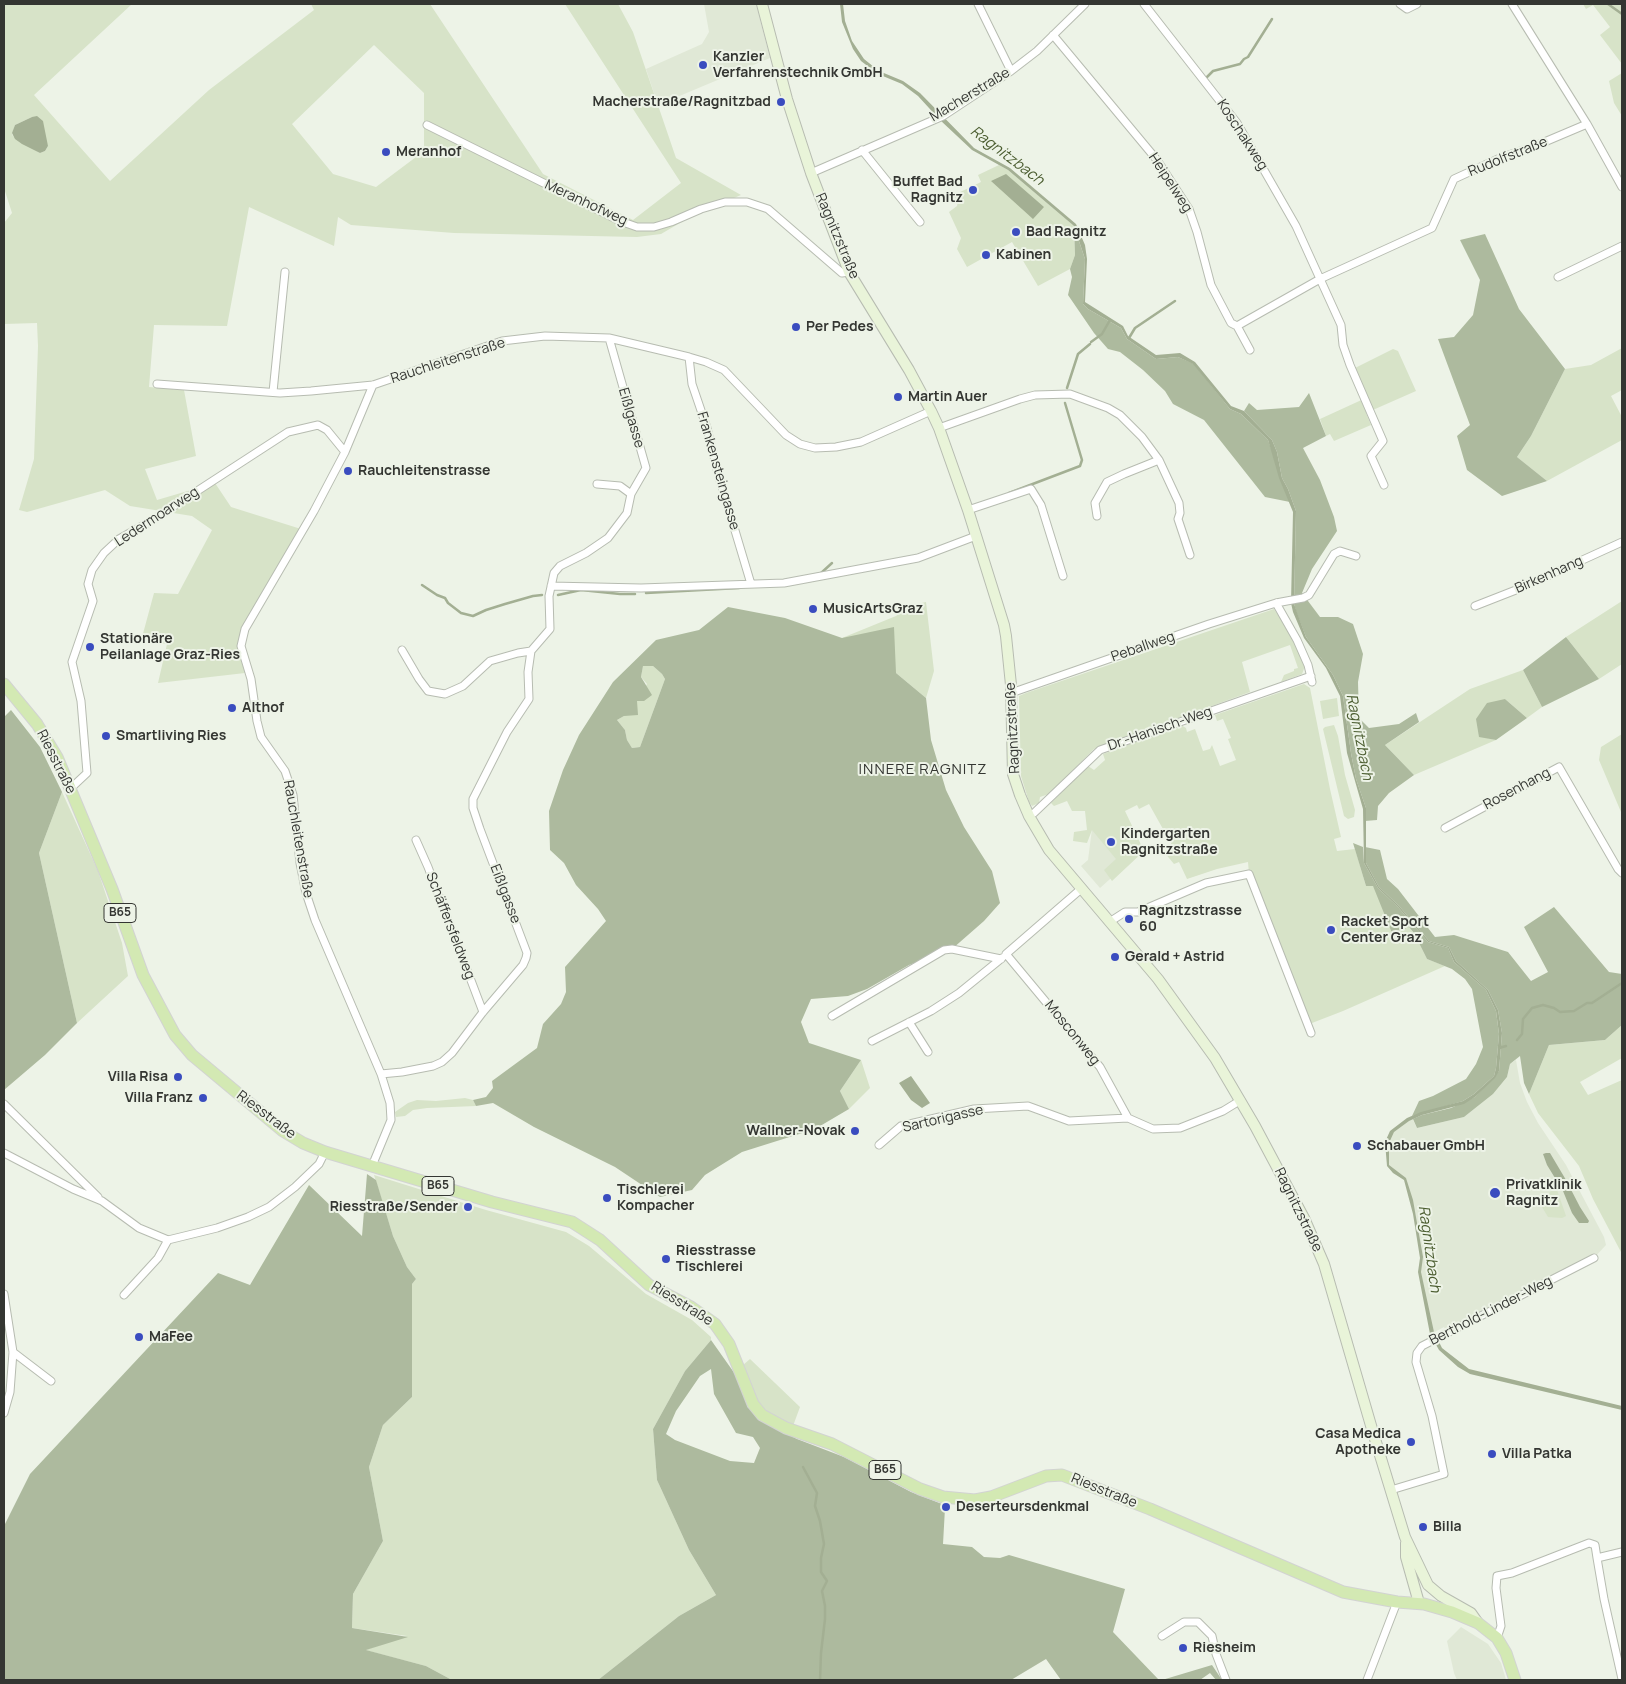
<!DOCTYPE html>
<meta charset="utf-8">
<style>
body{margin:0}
#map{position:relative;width:1626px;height:1684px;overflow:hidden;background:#edf3e7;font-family:Manrope,sans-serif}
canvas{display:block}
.frame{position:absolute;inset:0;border:5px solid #343632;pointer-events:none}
</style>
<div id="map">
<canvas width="1626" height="1684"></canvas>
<div class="frame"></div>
</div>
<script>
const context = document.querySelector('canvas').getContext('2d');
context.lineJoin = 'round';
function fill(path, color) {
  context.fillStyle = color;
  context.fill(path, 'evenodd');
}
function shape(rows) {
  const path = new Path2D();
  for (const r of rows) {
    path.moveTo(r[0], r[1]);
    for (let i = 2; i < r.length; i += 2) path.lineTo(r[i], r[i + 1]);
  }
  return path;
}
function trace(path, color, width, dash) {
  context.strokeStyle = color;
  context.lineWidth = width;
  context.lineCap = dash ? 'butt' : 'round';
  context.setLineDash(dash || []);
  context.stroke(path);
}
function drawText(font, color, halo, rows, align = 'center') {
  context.font = font + ' Manrope,sans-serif';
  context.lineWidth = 4;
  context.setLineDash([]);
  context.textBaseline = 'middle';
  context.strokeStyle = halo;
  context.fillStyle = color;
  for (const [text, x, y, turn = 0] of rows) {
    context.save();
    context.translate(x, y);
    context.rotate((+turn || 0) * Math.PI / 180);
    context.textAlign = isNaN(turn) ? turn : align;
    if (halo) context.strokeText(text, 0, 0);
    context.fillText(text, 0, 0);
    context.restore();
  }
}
const built = shape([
 [704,4,756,4,770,58,658,105,646,69,702,44,709,32],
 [1092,829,1138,854,1100,888,1081,866,1088,860],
 [1516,1060,1520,1083,1527,1102,1538,1123,1566,1165,1604,1237,1606,1245,1594,1258,1590,1256,1445,1329,1444,1327,1433,1333,1420,1273,1422,1258,1415,1213,1405,1179,1388,1166,1387,1143,1393,1131,1412,1118,1417,1128,1464,1117,1493,1094,1507,1077,1510,1064],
 [1461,1627,1488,1644,1501,1663,1506,1680,1457,1680,1454,1673,1447,1641]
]);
const green = shape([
 [4,4,132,4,34,95,110,181,209,90,314,10,311,4,430,4,543,174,633,220,681,183,565,4,618,4,633,32,676,158,741,195,692,216,661,234,637,237,454,233,351,225,338,217,334,246,249,207,227,326,154,325,149,387,184,390,196,456,145,469,157,500,215,483,231,507,301,529,242,628,237,647,245,673,158,683,167,644,141,641,154,593,178,594,212,530,192,516,130,506,105,490,27,512,19,510,34,459,38,346,37,323,4,324,4,223,12,213,4,188],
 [374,45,424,93,424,151,376,187,333,174,292,124],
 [32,117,48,146,45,151,40,153,13,136,12,134,15,125],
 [1583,4,1622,4,1622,64,1600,35,1610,27,1593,5,1586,9],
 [1622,73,1622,116,1614,103,1609,81],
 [999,165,1008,170,1074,226,1075,255,1070,269,1038,286,1012,242,967,267,957,249,961,238,949,212,957,206,958,201,955,201,954,195,981,182,978,175],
 [1622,348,1622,390,1611,396,1622,417,1622,440,1547,481,1517,457,1531,436,1565,369,1591,365],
 [1393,349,1398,351,1416,391,1366,413,1371,425,1334,441,1330,434,1326,436,1320,419,1368,397,1355,368],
 [1622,601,1622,664,1599,679,1566,637],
 [926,602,934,671,926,698,896,673,842,638,896,616,909,606],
 [1274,609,1295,640,1305,666,1302,674,1281,682,1284,675,1294,671,1294,669,1298,668,1290,645,1242,662,1250,692,1094,749,1049,794,1040,797,1039,803,1032,806,1029,802,1021,776,1019,696,1026,693],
 [643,665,653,666,662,674,665,679,640,747,632,748,627,740,625,730,617,720,624,716,637,701,647,684,641,677],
 [1523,670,1542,707,1527,718,1505,699,1479,736,1496,740,1414,775,1385,745,1470,689],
 [1304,684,1310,688,1330,789,1341,837,1334,839,1337,851,1355,849,1366,886,1373,886,1409,927,1414,933,1427,959,1445,966,1343,1011,1312,1023,1307,1023,1249,874,1248,862,1217,869,1187,879,1179,862,1174,864,1164,852,1173,847,1149,804,1139,809,1137,805,1125,811,1144,851,1112,881,1104,870,1116,859,1092,830,1087,843,1073,841,1074,832,1087,830,1085,811,1072,811,1067,801,1054,806,1051,803,1088,766,1094,770,1105,760,1103,754,1181,725,1186,728,1187,732,1195,729,1203,751,1210,749,1212,745,1220,766,1236,760,1228,739,1231,738,1223,719,1217,721,1215,715],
 [1337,698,1339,716,1323,719,1320,701],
 [1334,725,1338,736,1345,775,1355,810,1354,817,1348,819,1344,816,1323,729,1325,727],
 [1622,734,1622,811,1621,812,1599,760,1601,747],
 [62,792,98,871,122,943,128,976,77,1023,39,853],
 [1622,1025,1622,1058,1580,1082,1588,1095,1622,1080,1622,1254,1593,1199,1579,1166,1538,1113,1529,1094,1549,1045,1605,1040],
 [861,1060,870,1088,849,1109,840,1091],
 [465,1098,473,1100,476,1106,427,1108,413,1110,405,1116,396,1117,395,1112,408,1103,417,1100,436,1101],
 [374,1175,486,1210,566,1232,589,1246,646,1294,692,1320,711,1337,711,1340,685,1371,653,1429,657,1480,689,1550,716,1595,679,1616,598,1680,452,1680,426,1666,365,1650,407,1636,352,1628,353,1594,383,1541,369,1467,383,1425,412,1397,412,1284,416,1279,407,1267,393,1236],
 [1553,1189,1557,1190,1564,1210,1566,1216,1562,1218,1548,1217,1542,1207,1543,1199],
 [750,1359,800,1407,793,1426,767,1412,762,1407,755,1396,743,1365]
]);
const forest = shape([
 [1074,226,1085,259,1083,304,1088,309,1121,328,1127,339,1156,359,1178,357,1194,364,1230,409,1241,414,1268,440,1290,502,1265,497,1204,420,1173,404,1165,391,1143,370,1120,352,1108,349,1094,333,1068,295,1072,277,1070,269,1075,255],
 [1485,234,1519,309,1565,369,1531,436,1517,457,1547,481,1502,496,1467,470,1457,436,1470,425,1438,339,1454,337,1473,315,1480,280,1460,240],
 [1309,393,1326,436,1303,448,1320,480,1334,517,1337,531,1312,569,1302,593,1320,617,1338,617,1353,624,1363,654,1358,682,1359,718,1369,728,1399,724,1416,713,1419,722,1385,745,1414,775,1389,793,1378,806,1377,820,1365,821,1366,808,1356,779,1351,753,1343,696,1333,675,1306,637,1296,611,1294,604,1296,511,1288,489,1282,478,1277,452,1272,440,1244,411,1249,403,1257,410,1299,407],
 [728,607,785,618,842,638,894,627,896,673,926,698,931,740,946,790,964,827,992,871,1000,903,984,921,952,949,909,965,867,989,848,996,811,999,801,1022,809,1043,861,1060,840,1091,849,1109,815,1129,742,1152,705,1175,692,1190,660,1197,615,1167,534,1127,493,1103,476,1106,473,1100,486,1097,493,1088,492,1081,537,1048,543,1024,561,1004,566,992,565,967,606,921,598,909,576,885,564,863,550,850,549,811,563,770,579,735,613,682,656,640,699,630],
 [643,666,653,666,662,674,665,679,640,747,632,748,627,740,625,730,617,720,624,716,638,715,637,701,644,701,652,695,641,677],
 [1566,637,1599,679,1542,707,1523,670],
 [1505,699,1527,718,1496,740,1479,737,1476,719,1487,703],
 [11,710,40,747,62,792,39,853,77,1023,45,1055,4,1090,4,717],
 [1353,843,1363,847,1364,863,1378,888,1398,907,1428,942,1448,948,1454,962,1486,990,1496,1011,1499,1034,1496,1068,1494,1076,1474,1094,1463,1101,1412,1116,1419,1101,1433,1096,1466,1079,1476,1064,1483,1047,1472,989,1465,979,1452,969,1427,959,1414,933,1409,927,1392,933,1373,886,1366,886],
 [1365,847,1380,850,1387,879,1398,889,1435,937,1454,935,1508,952,1531,981,1548,972,1524,927,1554,907,1609,972,1622,974,1622,1025,1605,1040,1549,1045,1529,1094,1524,1083,1520,1056,1510,1064,1507,1077,1493,1094,1464,1117,1417,1128,1413,1119,1422,1115,1451,1108,1475,1097,1499,1071,1502,1033,1498,1010,1488,990,1456,961,1449,947,1429,941,1399,906,1379,887,1366,863],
 [367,1174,376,1180,393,1236,407,1267,416,1279,412,1284,412,1397,383,1425,369,1467,383,1541,353,1594,352,1628,408,1637,366,1650,426,1666,452,1680,4,1680,4,1526,30,1474,218,1273,250,1285,309,1185,362,1236],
 [711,1340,771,1425,797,1439,844,1457,911,1492,942,1504,945,1508,943,1544,972,1547,984,1557,1000,1558,1009,1555,1125,1589,1113,1632,1159,1680,1061,1680,1046,1659,1011,1680,598,1680,679,1616,716,1595,689,1550,657,1480,653,1429,685,1371],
 [711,1369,714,1394,736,1433,753,1437,760,1448,754,1463,730,1461,675,1440,666,1434,676,1411,700,1376],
 [1212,1665,1222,1680,1216,1680,1210,1673,1200,1680,1162,1680]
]);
const water = shape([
 [840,4,843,4,845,21,852,41,864,59,879,71,903,81,920,93,974,148,1010,168,1076,224,1085,245,1087,259,1085,302,1123,326,1128,336,1156,355,1180,353,1195,362,1231,406,1244,411,1272,440,1277,452,1282,478,1288,489,1296,511,1294,604,1306,637,1333,675,1343,696,1351,753,1356,779,1366,808,1366,863,1379,887,1399,906,1429,941,1449,947,1456,961,1488,990,1498,1010,1502,1033,1499,1071,1495,1078,1475,1097,1464,1104,1422,1115,1409,1121,1394,1132,1389,1143,1389,1165,1406,1178,1413,1200,1423,1257,1421,1272,1434,1332,1442,1348,1469,1369,1622,1406,1622,1410,1470,1374,1458,1367,1439,1350,1430,1334,1418,1272,1420,1258,1413,1214,1404,1180,1393,1173,1387,1166,1385,1142,1390,1131,1407,1118,1421,1112,1463,1101,1474,1094,1494,1076,1496,1068,1499,1034,1496,1011,1486,990,1454,962,1448,948,1428,942,1398,907,1378,888,1364,863,1363,809,1347,753,1340,696,1326,668,1304,638,1293,612,1291,603,1293,512,1279,478,1268,440,1241,414,1230,409,1193,364,1178,357,1156,359,1127,339,1121,328,1088,309,1083,304,1085,259,1074,226,1008,170,972,150,940,120,918,96,902,84,878,74,861,61,853,49,842,22],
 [37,116,43,121,48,146,45,151,40,153,22,144,15,139,12,133,15,125,32,117],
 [1006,174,1044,207,1033,219,991,181],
 [911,1076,930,1103,922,1108,911,1100,899,1083],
 [1546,1153,1550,1153,1566,1180,1580,1207,1589,1221,1588,1223,1579,1223,1572,1213,1563,1191,1547,1165,1543,1154]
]);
const stream = shape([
 [1608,4,1622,14],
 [1207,77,1213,71,1240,64,1244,59,1248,57,1272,19],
 [1129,338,1135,328,1175,301],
 [1091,342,1102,334,1110,320],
 [1067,388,1078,354,1090,344],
 [1009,493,1080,466,1082,460,1065,403],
 [820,574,832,563],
 [422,585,437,595,445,598,448,603,461,613,473,616,486,610,505,604,533,596,542,595],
 [646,593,739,588],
 [558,595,581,590,620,594,635,594],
 [1517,1040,1522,1034,1523,1019,1532,1008,1543,1005,1554,1008,1560,1012,1574,1011,1587,1003,1592,1003,1622,983],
 [1499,1048,1506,1046],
 [803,1467,817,1493,815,1506,820,1521,824,1544,821,1558,821,1572,827,1581,822,1591,825,1606,825,1619,821,1653,820,1680]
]);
const street = shape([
 [978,4,1011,71],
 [1144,4,1237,123,1296,226,1341,325,1343,345,1350,365,1383,441,1371,456,1384,485],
 [1400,4,1407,9,1417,4],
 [1512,4,1587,124,1622,187],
 [1053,35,1157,160,1189,209,1197,232,1211,285,1231,323,1237,326,1250,350],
 [427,125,620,221,637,227,654,227,671,222,701,209,725,202,747,202,768,209,842,273,849,272],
 [862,150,920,222],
 [811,173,943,116,1011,71,1037,51,1085,4],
 [1558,277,1622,246],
 [1237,326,1320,279,1432,228,1454,179,1500,158,1535,146,1587,124],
 [689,357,692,384,707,428,719,477,751,584],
 [157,384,280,393,311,391,373,385,502,341,545,336,609,338,689,357,706,362,724,370,786,435,800,444,815,448,836,447,861,442,931,411],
 [273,392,285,272],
 [939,428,1020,399,1035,395,1070,394,1108,408,1120,415,1142,437,1159,460,1179,503,1180,513,1178,519,1190,555],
 [597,484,620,486,631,494],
 [968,510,1031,489,1041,505,1063,576],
 [1097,516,1095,503,1107,482,1124,474,1159,460],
 [551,586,641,588,784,583,918,558,976,536],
 [1276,603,1297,640,1308,665,1312,682],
 [1475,606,1521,588,1622,542],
 [402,650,419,679,428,691,445,694,463,686,490,661,518,653,531,651],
 [1011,693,1209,624,1276,603,1303,598,1309,595,1334,554,1340,551,1356,556],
 [71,788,87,773,81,701,72,662,93,601,88,584,92,570,104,553,119,539,151,521,288,432,318,425,327,430,345,452],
 [1029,816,1034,813,1100,750,1311,676],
 [1445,828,1559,767,1618,869,1622,873],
 [416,840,428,867,483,1012],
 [1081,889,1006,954,1100,1067,1128,1118],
 [1111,921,1125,912,1138,912,1206,883,1249,874,1311,1033],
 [832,1016,944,950,952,949,1001,959],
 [909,1022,928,1052],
 [872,1041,931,1011,959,993,1002,958],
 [381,1074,402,1072,433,1066,442,1062,452,1053,483,1012,523,965,526,958,527,953,524,945,480,829,473,808,473,799,507,732,529,699,528,672,531,651,550,629,549,596,554,573,560,566,586,553,608,538,627,513,631,494,646,468,609,338],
 [4,1104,98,1197],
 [879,1145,901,1126,974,1109,1028,1106,1069,1121,1128,1118,1153,1129,1180,1128,1223,1111,1241,1100],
 [4,1153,73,1189,102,1201,139,1228,168,1240,217,1228,248,1217,269,1207,295,1187,319,1164,325,1152],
 [372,1166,391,1120,390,1103,381,1074,315,920,306,893,300,863,293,795,285,771,261,737,257,721,251,679,241,646,245,629,314,511,345,452,373,385],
 [4,1294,13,1352,10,1392,4,1413],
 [124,1295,158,1258,168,1240],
 [13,1352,51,1381],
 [1391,1490,1444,1474,1432,1416,1416,1362,1417,1353,1422,1346,1594,1258],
 [1597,1558,1604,1599,1622,1679],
 [1162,1636,1184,1622,1198,1622,1212,1636,1216,1654,1226,1680],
 [1497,1638,1501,1626,1496,1588,1497,1576,1512,1573,1589,1543,1595,1545,1597,1558,1622,1552],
 [1367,1680,1397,1602]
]);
const secondary = shape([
 [762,4,787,99,811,173,849,272,909,370,931,411,939,428,968,510,1004,625,1006,636,1011,685,1013,774,1020,795,1029,816,1049,850,1158,979,1215,1058,1255,1126,1304,1218,1324,1264,1372,1429,1405,1537,1428,1585,1441,1596,1471,1613,1478,1623],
 [1406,1543,1406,1557,1419,1603]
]);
const primary = shape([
 [4,684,37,724,57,757,112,889,143,975,175,1035,192,1055,283,1131,303,1143,325,1152,492,1202,572,1222,600,1240,649,1285,691,1307,715,1324,729,1344,753,1404,762,1415,786,1428,832,1444,920,1489,943,1497,975,1500,991,1497,1046,1476,1062,1475,1150,1509,1343,1592,1397,1602,1424,1604,1452,1612,1478,1623,1497,1638,1506,1653,1515,1680]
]);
const markers = [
 [703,65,5,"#3a4cbf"],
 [781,102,5,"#3a4cbf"],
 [386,152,5,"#3a4cbf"],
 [973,190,5,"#3a4cbf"],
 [1016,232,5,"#3a4cbf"],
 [986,255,5,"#3a4cbf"],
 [796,327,5,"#3a4cbf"],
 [898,397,5,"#3a4cbf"],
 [348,471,5,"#3a4cbf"],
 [813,609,5,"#3a4cbf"],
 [90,647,5,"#3a4cbf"],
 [232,708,5,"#3a4cbf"],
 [106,736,5,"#3a4cbf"],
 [1111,842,5,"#3a4cbf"],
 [1129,919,5,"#3a4cbf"],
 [1331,930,5,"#3a4cbf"],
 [1115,957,5,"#3a4cbf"],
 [178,1077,5,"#3a4cbf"],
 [203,1098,5,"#3a4cbf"],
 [855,1131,5,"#3a4cbf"],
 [1357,1146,5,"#3a4cbf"],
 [1495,1193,6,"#3a4cbf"],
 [607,1198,5,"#3a4cbf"],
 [468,1207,5,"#3a4cbf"],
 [666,1259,5,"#3a4cbf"],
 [139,1337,5,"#3a4cbf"],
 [1411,1442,5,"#3a4cbf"],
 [1492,1454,5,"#3a4cbf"],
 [946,1507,5,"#3a4cbf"],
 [1423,1527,5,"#3a4cbf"],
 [1183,1648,5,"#3a4cbf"]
];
const shields = [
 [120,913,32],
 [438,1186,32],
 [885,1470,32]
];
const shieldNames = [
 ["B65",120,913],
 ["B65",438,1186],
 ["B65",885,1470]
];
const poiNames = [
 ["Kanzler",713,57],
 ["Verfahrenstechnik GmbH",713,73],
 ["Macherstraße/Ragnitzbad",771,102,"right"],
 ["Meranhof",396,152],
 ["Buffet Bad",963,182,"right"],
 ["Ragnitz",963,198,"right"],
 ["Bad Ragnitz",1026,232],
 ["Kabinen",996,255],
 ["Per Pedes",806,327],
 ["Martin Auer",908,397],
 ["Rauchleitenstrasse",358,471],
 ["MusicArtsGraz",823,609],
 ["Stationäre",100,639],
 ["Peilanlage Graz-Ries",100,655],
 ["Althof",242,708],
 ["Smartliving Ries",116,736],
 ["Kindergarten",1121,834],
 ["Ragnitzstraße",1121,850],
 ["Ragnitzstrasse",1139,911],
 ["60",1139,927],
 ["Racket Sport",1341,922],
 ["Center Graz",1341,938],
 ["Gerald + Astrid",1125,957],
 ["Villa Risa",168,1077,"right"],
 ["Villa Franz",193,1098,"right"],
 ["Wallner-Novak",845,1131,"right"],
 ["Schabauer GmbH",1367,1146],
 ["Privatklinik",1506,1185],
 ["Ragnitz",1506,1201],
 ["Tischlerei",617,1190],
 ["Kompacher",617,1206],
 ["Riesstraße/Sender",458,1207,"right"],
 ["Riesstrasse",676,1251],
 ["Tischlerei",676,1267],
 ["MaFee",149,1337],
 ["Casa Medica",1401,1434,"right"],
 ["Apotheke",1401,1450,"right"],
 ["Villa Patka",1502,1454],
 ["Deserteursdenkmal",956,1507],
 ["Billa",1433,1527],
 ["Riesheim",1193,1648]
];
const streetNames = [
 ["Macherstraße",970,95,-31],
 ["Koschakweg",1242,135,57],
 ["Rudolfstraße",1508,157,-22],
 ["Heipelweg",1170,183,57],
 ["Meranhofweg",586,203,25],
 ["Ragnitzstraße",837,236,67],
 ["Rauchleitenstraße",448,361,-18],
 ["Eißlgasse",631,418,74],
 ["Frankensteingasse",718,471,74],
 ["Ledermoarweg",157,517,-33],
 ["Birkenhang",1549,575,-24],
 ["Peballweg",1143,647,-19],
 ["Ragnitzstraße",1013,728,-93],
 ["Dr.-Hanisch-Weg",1160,729,-19],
 ["Riesstraße",56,762,63],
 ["Rosenhang",1517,789,-28],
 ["Rauchleitenstraße",298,839,80],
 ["Eißlgasse",505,894,69],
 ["Schäffersfeldweg",450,926,69],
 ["Mosconweg",1072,1033,51],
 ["Riesstraße",266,1115,37],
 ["Sartorigasse",943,1119,-13],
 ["Ragnitzstraße",1298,1210,64],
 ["Riesstraße",682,1304,32],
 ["Berthold-Linder-Weg",1491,1311,-27],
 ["Riesstraße",1104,1491,22]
];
const waterNames = [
 ["Ragnitzbach",1007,156,37],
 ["Ragnitzbach",1359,737,79],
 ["Ragnitzbach",1429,1249,82]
];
const neighbourhoodNames = [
 ["INNERE RAGNITZ",923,770]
];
fill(built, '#e0e8d6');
fill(green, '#d7e3c8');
fill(forest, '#adba9e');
fill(water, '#a3af93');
trace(stream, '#a3af93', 2.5);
trace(street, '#b7bcb1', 9);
trace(secondary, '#b7bcb1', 12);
trace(primary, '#d2d3d2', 13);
trace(street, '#fff', 7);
trace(secondary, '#e9f4d9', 10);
trace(primary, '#d3e9b3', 11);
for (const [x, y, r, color] of markers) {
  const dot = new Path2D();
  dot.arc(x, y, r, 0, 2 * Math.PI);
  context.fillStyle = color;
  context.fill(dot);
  trace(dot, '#edf3e7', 2);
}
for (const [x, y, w] of shields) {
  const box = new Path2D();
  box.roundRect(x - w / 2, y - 9.5, w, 19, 4);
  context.fillStyle = '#edf3e7';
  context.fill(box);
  trace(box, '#343632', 1);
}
drawText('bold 12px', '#343632', null, shieldNames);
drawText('bold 14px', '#343632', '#edf3e7', poiNames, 'left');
drawText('14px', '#343632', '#edf3e7', streetNames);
drawText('italic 15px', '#4b5d30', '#edf3e7', waterNames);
context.letterSpacing = '1px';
drawText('15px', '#343632', '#edf3e7', neighbourhoodNames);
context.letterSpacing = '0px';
</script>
